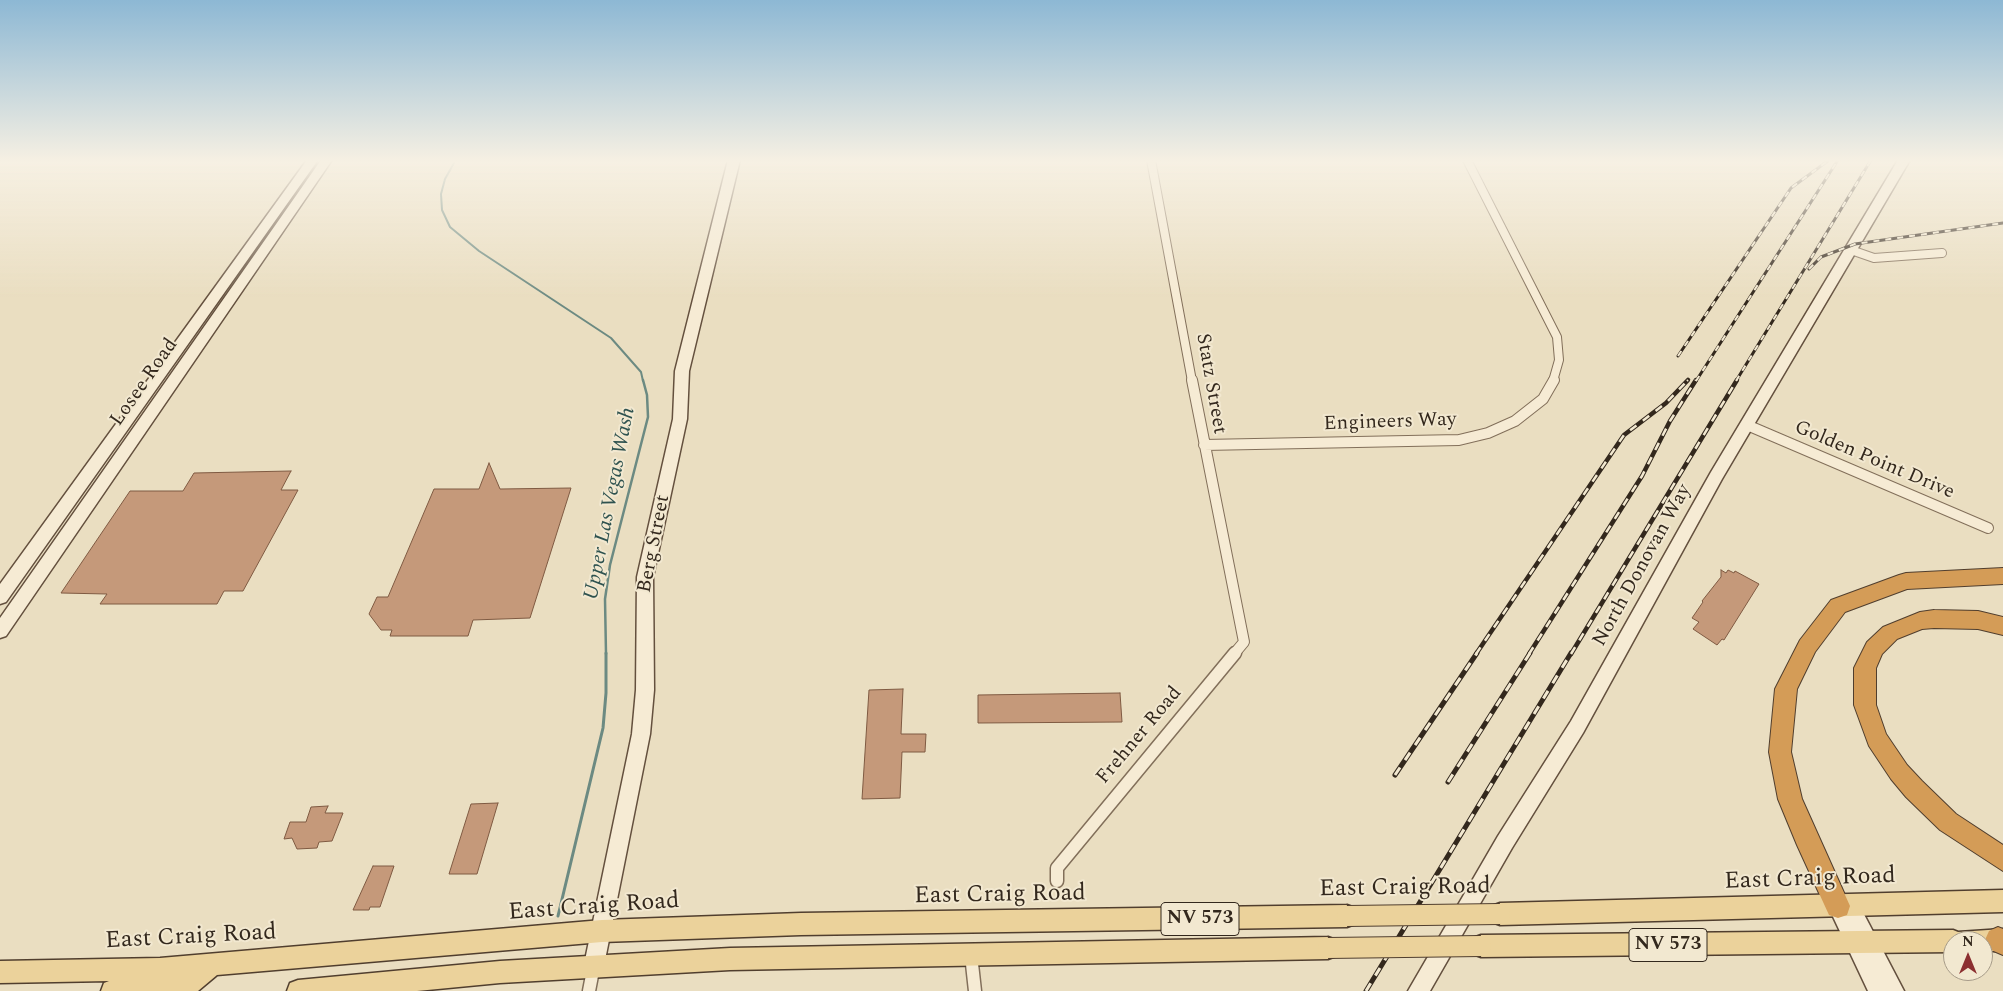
<!DOCTYPE html>
<style>
body{margin:0}
#map{position:relative;width:2003px;height:991px;overflow:hidden;background:#eadec1;font-family:Spectral,serif}
canvas{display:block}
.north{position:absolute;left:1943px;top:931px;width:50px;height:50px;box-sizing:border-box;background:#f2e8d0;border:1px solid #a69b88;border-radius:50%;rotate:0deg;font-size:14px;font-weight:700;line-height:20px;text-align:center;color:#33281d}
.north::after{content:'';display:block;margin:auto;width:18px;height:22px;background:#8c2f30;clip-path:polygon(50% 0,100% 100%,50% 72%,0 100%)}
</style>
<div id="map">
<canvas width="2003" height="991"></canvas>
<div class="north">N</div>
</div>
<script>
const context = document.querySelector('canvas').getContext('2d');
context.lineJoin = 'round';
function shape(rows) {
  const path = new Path2D();
  for (const r of rows) {
    path.moveTo(r[0], r[1]);
    for (let i = 2; i < r.length; i += 2) path.lineTo(r[i], r[i + 1]);
  }
  return path;
}
function trace(path, color, width, dash) {
  context.strokeStyle = color;
  context.lineWidth = width;
  context.lineCap = dash ? 'butt' : 'round';
  context.setLineDash(dash || []);
  context.stroke(path);
}
function fill(path, color) {
  context.fillStyle = color;
  context.fill(path, 'evenodd');
}
function drawText(font, color, halo, rows, align = 'center') {
  context.font = font + ' Spectral,serif';
  context.lineWidth = 4;
  context.setLineDash([]);
  context.textBaseline = 'middle';
  context.strokeStyle = halo;
  context.fillStyle = color;
  for (const [text, x, y, turn = 0] of rows) {
    context.save();
    context.translate(x, y);
    context.rotate((+turn || 0) * Math.PI / 180);
    context.textAlign = isNaN(turn) ? turn : align;
    if (halo) context.strokeText(text, 0, 0);
    context.fillText(text, 0, 0);
    context.restore();
  }
}
const streamFar2 = shape([
 [454,163,445,179,441,194,442,210,450,227,479,251,611,338,641,372,643,381]
]);
const streamFar1 = shape([
 [606,654,605,599,610,565,648,417,647,395,643,380]
]);
const stream = shape([
 [558,916,603,728,606,693,606,653]
]);
const building = shape([
 [489,463,500,489,571,488,530,618,473,620,468,636,390,636,392,630,381,630,369,614,377,597,388,597,434,489,479,489,489,463],
 [291,471,281,490,298,490,243,591,224,591,217,604,100,604,107,594,61,593,130,491,183,491,194,473,291,471],
 [1721,570,1726,573,1728,570,1734,573,1735,571,1759,584,1724,640,1722,639,1717,645,1693,629,1699,622,1692,618,1703,602,1702,601,1721,577,1721,570],
 [903,689,901,734,926,734,925,752,902,752,900,798,862,799,869,690,903,689],
 [1120,693,1122,722,978,723,978,695,1120,693],
 [498,803,477,874,449,874,471,804,498,803],
 [328,806,325,813,343,813,332,841,319,842,317,848,297,849,292,838,284,839,290,822,306,822,311,807,328,806],
 [373,866,394,866,380,907,370,907,369,910,353,910,373,866]
]);
const streetFar2 = shape([
 [1151,160,1192,381],
 [1467,160,1557,337,1559,360,1553,381],
 [1851,250,1874,258,1942,253]
]);
const streetFar1 = shape([
 [1192,380,1244,642,1234,654],
 [1747,425,1988,528],
 [1204,445,1459,440,1488,433,1515,421,1543,399,1554,380]
]);
const street = shape([
 [1057,881,1057,868,1235,653],
 [971,955,975,991],
 [589,991,594,965]
]);
const secondary = shape([
 [307,160,318,160,6,602,0,604,0,584,307,160],
 [321,160,332,160,6,636,0,638,0,618,321,160],
 [728,160,740,160,689,371,687,419,653,577,654,690,650,734,604,965,601,972,594,975,587,972,584,965,632,734,636,690,637,577,673,419,675,371,728,160],
 [1898,160,1910,160,1722,479,1583,733,1512,848,1430,991,1408,991,1498,836,1571,721,1711,472,1898,160],
 [1838,896,1856,899,1904,991,1868,991,1828,906,1831,899,1838,896]
]);
const primary = shape([
 [2003,890,2003,912,1500,925,1492,922,1489,914,1492,906,1500,903,2003,890],
 [1347,905,1355,908,1358,916,1355,924,1347,927,801,935,602,942,217,975,198,991,101,991,104,983,109,981,0,983,0,961,160,958,602,920,801,913,1347,905],
 [2003,929,2003,951,1983,951,1983,941,1953,941,1953,952,1481,957,1473,954,1470,946,1473,938,1481,935,1953,930,1958,932,2003,929],
 [1328,937,1336,940,1339,948,1336,956,1328,959,730,970,500,983,417,991,287,991,290,983,298,980,500,961,730,948,1328,937]
]);
const highway = shape([
 [2003,568,2003,584,1907,589,1845,612,1815,652,1797,689,1791,752,1802,799,1850,906,1847,915,1838,918,1829,915,1797,845,1778,799,1769,752,1775,689,1800,640,1831,600,1899,575,1906,573,2003,568],
 [1934,610,1978,611,2003,617,2003,635,1978,629,1934,628,1922,629,1897,639,1882,654,1876,668,1876,705,1886,734,1907,765,1922,781,1956,814,2003,845,2003,871,1940,830,1906,797,1891,779,1869,746,1854,705,1854,668,1867,642,1883,627,1920,612,1934,610],
 [1998,927,2003,929,2003,955,1989,949,1985,940,1989,931,1998,927]
]);
const railFar2 = shape([
 [1809,269,1821,257,1855,244,2003,223],
 [1678,356,1791,188,1829,160],
 [1687,381,1688,380],
 [1696,381,1838,160],
 [1736,381,1871,160]
]);
const railFar1 = shape([
 [1476,654,1624,435,1666,403,1688,380],
 [1529,654,1642,476,1670,421,1696,380],
 [1571,654,1737,380]
]);
const rail = shape([
 [1395,775,1477,653],
 [1448,782,1530,653],
 [1366,991,1571,653]
]);
const primaryBridge = shape([
 [1347,916,1500,914],
 [1328,948,1481,946]
]);
const shields = [
 [1200,919,78],
 [1668,945,78]
];
const shieldNames = [
 ["NV 573",1200,919],
 ["NV 573",1668,945]
];
const streetNames = [
 ["Losee Road",145,383,-55],
 ["Statz Street",1210,384,80],
 ["Engineers Way",1390,423,-2],
 ["Golden Point Drive",1874,461,23],
 ["Berg Street",655,544,-79],
 ["North Donovan Way",1643,566,-61],
 ["Frehner Road",1140,736,-50]
];
const waterNames = [
 ["Upper Las Vegas Wash",611,504,-79]
];
const nearStreetnames = [
 ["East Craig Road",1810,880,-2],
 ["East Craig Road",1405,889,-1],
 ["East Craig Road",1000,896,-1],
 ["East Craig Road",594,908,-4],
 ["East Craig Road",191,938,-3]
];
trace(streamFar2, '#6c8a82', 2);
trace(streamFar1, '#6c8a82', 2.5);
trace(stream, '#6c8a82', 3);
fill(building, '#c5997a');
trace(building, '#7f5a42', 1);
trace(streetFar2, '#826f5a', 10);
trace(streetFar1, '#826f5a', 12);
trace(street, '#826f5a', 15);
trace(secondary, '#64503e', 3);
trace(primary, '#503e2e', 3);
trace(highway, '#503e2e', 2);
trace(streetFar2, '#f6ebd4', 8);
trace(streetFar1, '#f6ebd4', 10);
trace(street, '#f6ebd4', 12);
fill(secondary, '#f6ebd4');
fill(primary, '#ebd29b');
fill(highway, '#d49c57');
trace(railFar2, '#33281d', 3);
trace(railFar1, '#33281d', 4.5);
trace(rail, '#33281d', 5);
trace(railFar2, '#f2e8d0', 2, [6]);
trace(railFar1, '#f2e8d0', 2.5, [8]);
trace(rail, '#f2e8d0', 3, [9]);
trace(primaryBridge, '#503e2e', 22, []);
trace(primaryBridge, '#ebd29b', 20);
const sky = context.createLinearGradient(0, 0, 0, 298);
sky.addColorStop(0, '#8db8d4');
sky.addColorStop(0.54, '#f6f0e3');
sky.addColorStop(1, '#f6f0e300');
context.fillStyle = sky;
context.fillRect(0, 0, 2003, 298);
for (const [x, y, w] of shields) {
  const box = new Path2D();
  box.roundRect(x - w / 2, y - 16.5, w, 33, 4);
  context.fillStyle = '#f2e8d0';
  context.fill(box);
  trace(box, '#33281d', 1);
}
drawText('bold 19px', '#33281d', null, shieldNames);
drawText('20px', '#33281d', '#f2e8d0', streetNames);
drawText('italic 21px', '#2e524f', '#f2e8d0', waterNames);
drawText('24px', '#33281d', '#f2e8d0', nearStreetnames);
</script>
